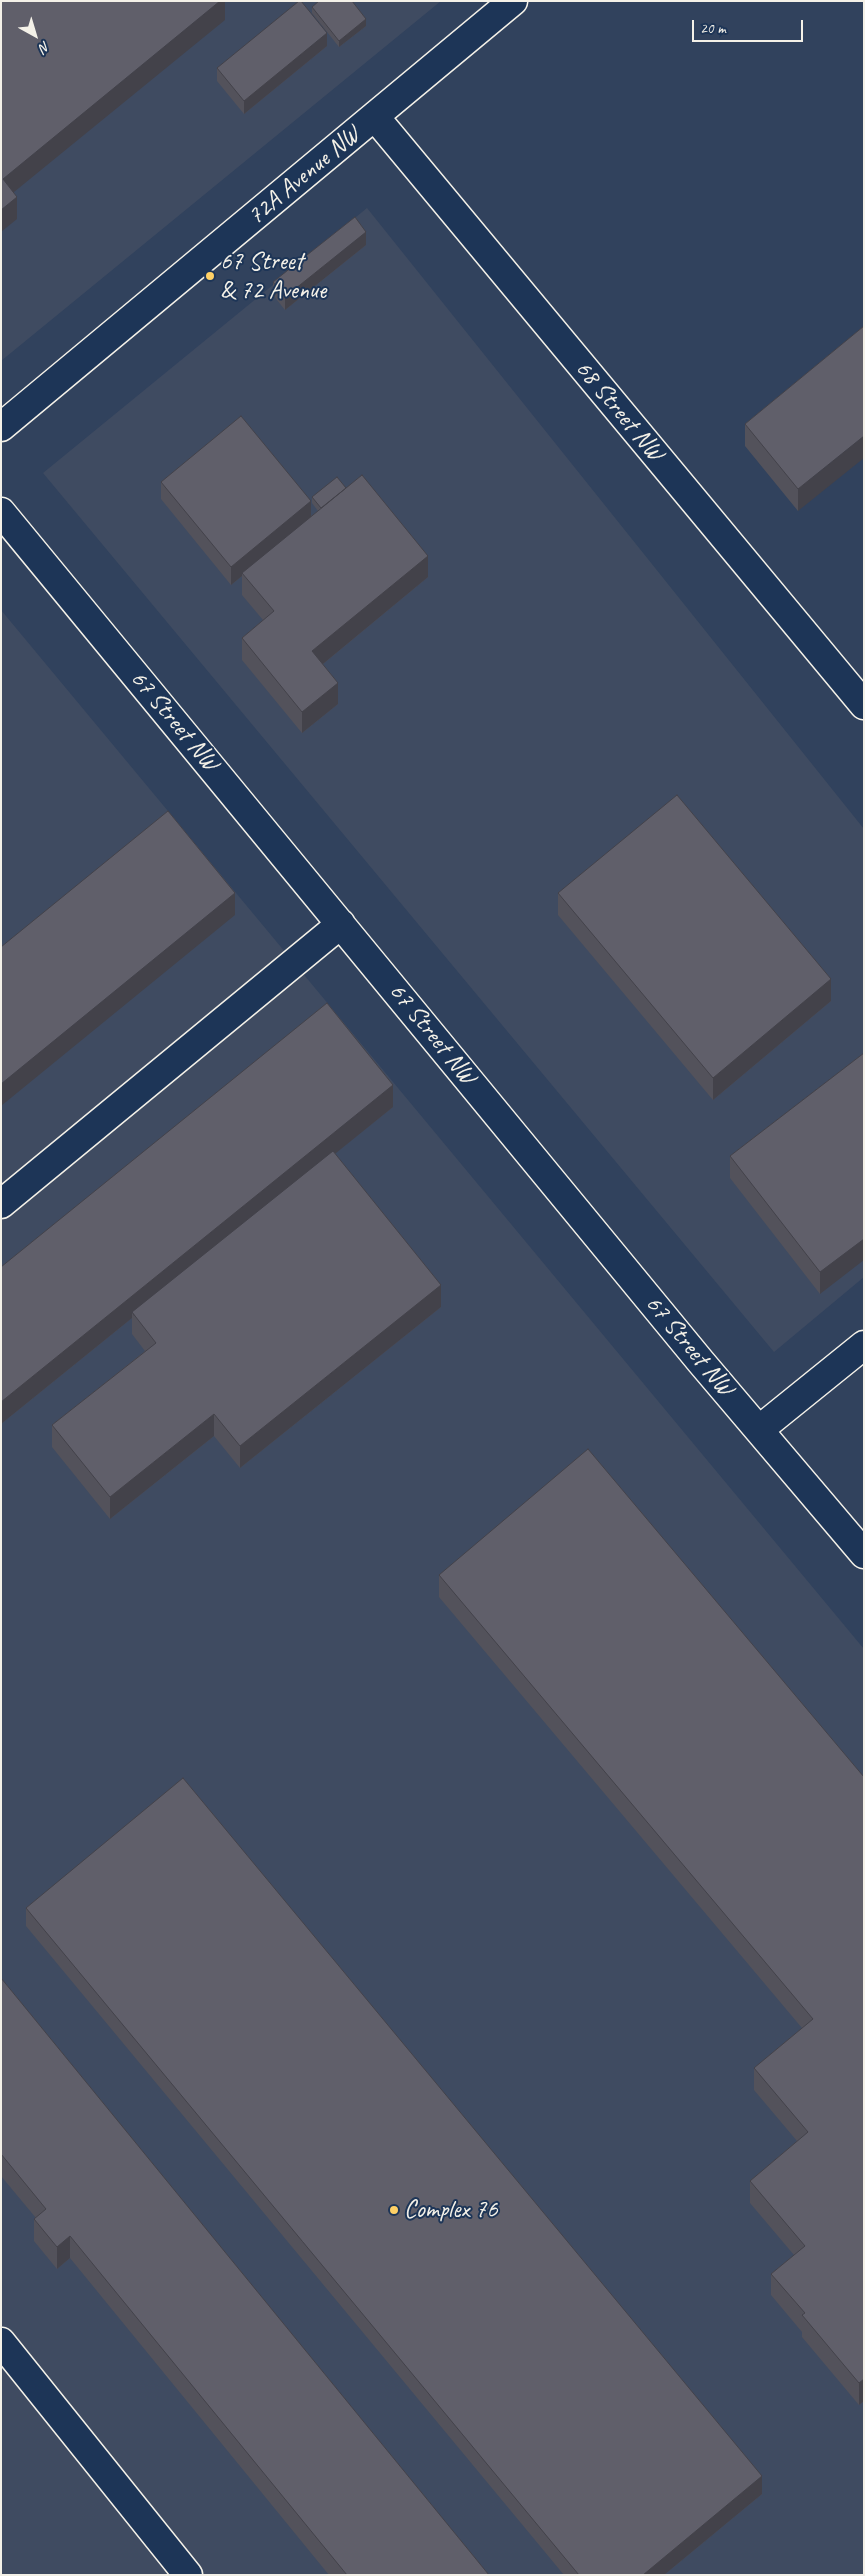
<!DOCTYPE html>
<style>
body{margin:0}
#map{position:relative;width:865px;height:2576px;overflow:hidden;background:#31425d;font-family:Caveat,sans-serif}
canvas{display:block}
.frame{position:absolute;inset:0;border:2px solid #f4f1e8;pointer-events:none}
.north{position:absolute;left:10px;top:10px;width:50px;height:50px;-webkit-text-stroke:4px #1d3557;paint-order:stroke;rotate:141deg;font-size:14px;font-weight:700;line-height:20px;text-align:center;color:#f4f1e8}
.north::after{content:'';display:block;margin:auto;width:18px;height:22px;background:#f4f1e8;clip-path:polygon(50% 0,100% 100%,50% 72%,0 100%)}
.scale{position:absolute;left:692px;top:20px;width:111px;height:22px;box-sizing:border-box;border:2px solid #f4f1e8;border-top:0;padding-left:6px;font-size:15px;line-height:18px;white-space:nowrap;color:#f4f1e8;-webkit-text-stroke:4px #1d3557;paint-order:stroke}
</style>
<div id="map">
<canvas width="865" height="2576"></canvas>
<div class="frame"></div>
<div class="north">N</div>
<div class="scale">20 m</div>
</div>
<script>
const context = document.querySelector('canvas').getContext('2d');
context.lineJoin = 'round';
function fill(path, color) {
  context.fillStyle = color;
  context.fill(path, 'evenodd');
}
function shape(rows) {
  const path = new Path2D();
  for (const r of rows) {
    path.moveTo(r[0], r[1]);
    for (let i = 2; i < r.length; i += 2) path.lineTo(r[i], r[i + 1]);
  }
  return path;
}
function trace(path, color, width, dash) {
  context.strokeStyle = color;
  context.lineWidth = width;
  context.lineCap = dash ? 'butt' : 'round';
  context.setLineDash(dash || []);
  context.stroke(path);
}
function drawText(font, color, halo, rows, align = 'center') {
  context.font = font + ' Caveat,sans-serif';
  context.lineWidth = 4;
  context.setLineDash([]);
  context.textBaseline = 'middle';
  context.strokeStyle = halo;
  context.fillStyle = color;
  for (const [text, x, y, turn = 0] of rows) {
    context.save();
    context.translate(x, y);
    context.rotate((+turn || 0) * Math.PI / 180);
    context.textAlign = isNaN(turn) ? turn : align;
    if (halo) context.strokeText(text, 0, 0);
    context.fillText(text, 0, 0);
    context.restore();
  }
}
const built = shape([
 [1,1,441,1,1,361],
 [367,208,864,829,864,1277,774,1352,43,473],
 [1,610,864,1649,864,2575,1,2575]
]);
const minor = shape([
 [375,117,864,705],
 [1,427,513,1],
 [1,512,701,1362,864,1554],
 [1,1204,341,924],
 [760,1429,864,1345],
 [1,2342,188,2575]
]);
const wall = shape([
 [312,7,366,26,339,47,312,13],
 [327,46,244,114,217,81,217,68],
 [366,245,285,310,273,295,273,282],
 [864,326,798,511,745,446,745,424],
 [161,482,311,516,318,511,312,503,312,497,346,488,428,577,323,664,338,704,302,733,242,660,242,638,263,620,242,595,242,576,231,585,161,499],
 [558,893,831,1001,713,1100,558,915],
 [864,1053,820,1294,730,1178,730,1156],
 [393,1107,335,1153,441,1307,240,1468,214,1436,110,1519,52,1447,52,1425,145,1351,132,1334,132,1318,1,1424,1,1267],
 [439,1575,864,1777,864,2401,859,2405,802,2337,802,2332,771,2295,771,2274,794,2255,750,2203,750,2181,797,2141,754,2090,754,2068,802,2028,439,1597],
 [26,1908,762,2494,664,2575,564,2575,26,1926],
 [1,1978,489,2575,329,2575,70,2258,57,2269,34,2241,34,2219,36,2218,1,2176]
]);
const shadedWall = shape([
 [220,1,225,1,225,20,3,201,3,179],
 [366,19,366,26,339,47,339,41],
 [327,33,327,46,244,114,244,101],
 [17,197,17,219,1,232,1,210],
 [366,232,366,245,285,310,285,297],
 [864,436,864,458,798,511,798,489],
 [311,501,311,519,242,573,242,576,231,585,231,567],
 [428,556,428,577,312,673,312,651],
 [338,683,338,704,302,733,302,712],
 [235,893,235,915,1,1106,1,1084],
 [831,979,831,1001,713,1100,713,1078],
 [393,1085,393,1107,134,1316,132,1312,132,1318,1,1424,1,1402],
 [864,1239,864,1260,820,1294,820,1272],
 [441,1285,441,1307,240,1468,240,1446],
 [214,1414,214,1436,110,1519,110,1497],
 [70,2236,70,2258,57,2269,57,2247],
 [864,2379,864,2401,859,2405,859,2383],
 [762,2476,762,2494,664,2575,643,2575]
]);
const building = shape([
 [3,1,220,1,3,179,17,197,1,210,1,2,3,1],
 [299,1,301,1,327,33,244,101,217,68,299,1],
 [319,1,352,1,366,19,339,41,312,7,319,1],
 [355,217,366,232,285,297,273,282,355,217],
 [864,326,864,436,798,489,745,424,864,326],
 [241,416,311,501,231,567,161,482,241,416],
 [362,475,428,556,312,651,338,683,302,712,242,638,274,611,242,573,362,475],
 [337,477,346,488,321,508,312,497,337,477],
 [677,795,831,979,713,1078,558,893,677,795],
 [168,811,235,893,1,1084,1,947,168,811],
 [327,1003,393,1085,1,1402,1,1267,327,1003],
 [864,1053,864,1239,820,1272,730,1156,864,1053],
 [333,1151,441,1285,240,1446,214,1414,110,1497,52,1425,156,1343,132,1312,333,1151],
 [588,1449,864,1777,864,2379,859,2383,802,2315,805,2313,771,2274,805,2246,750,2181,808,2132,754,2068,813,2019,439,1575,588,1449],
 [183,1778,762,2476,643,2575,579,2575,26,1908,183,1778],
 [1,1978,489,2575,347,2575,70,2236,57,2247,34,2219,46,2209,1,2154,1,1978]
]);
const markers = [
 [210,276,5,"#ffd166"],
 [394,2210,5,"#ffd166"]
];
const streetNames = [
 ["72A Avenue NW",304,176,-40],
 ["68 Street NW",619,411,50],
 ["67 Street NW",174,721,50],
 ["67 Street NW",432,1034,51],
 ["67 Street NW",689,1346,50]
];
const poiNames = [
 ["67 Street",220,262],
 ["& 72 Avenue",220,291],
 ["Complex 76",404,2210]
];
fill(built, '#3f4b61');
trace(minor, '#f4f1e8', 31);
trace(minor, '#1d3557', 28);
fill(wall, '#53525b');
fill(shadedWall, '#43424a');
fill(building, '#605f6a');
trace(building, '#43424a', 1);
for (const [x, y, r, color] of markers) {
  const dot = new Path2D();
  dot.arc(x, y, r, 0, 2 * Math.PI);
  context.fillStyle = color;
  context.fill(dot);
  trace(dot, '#1d3557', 2);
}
drawText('25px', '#f4f1e8', '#1d3557', streetNames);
drawText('25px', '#f4f1e8', '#1d3557', poiNames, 'left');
</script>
